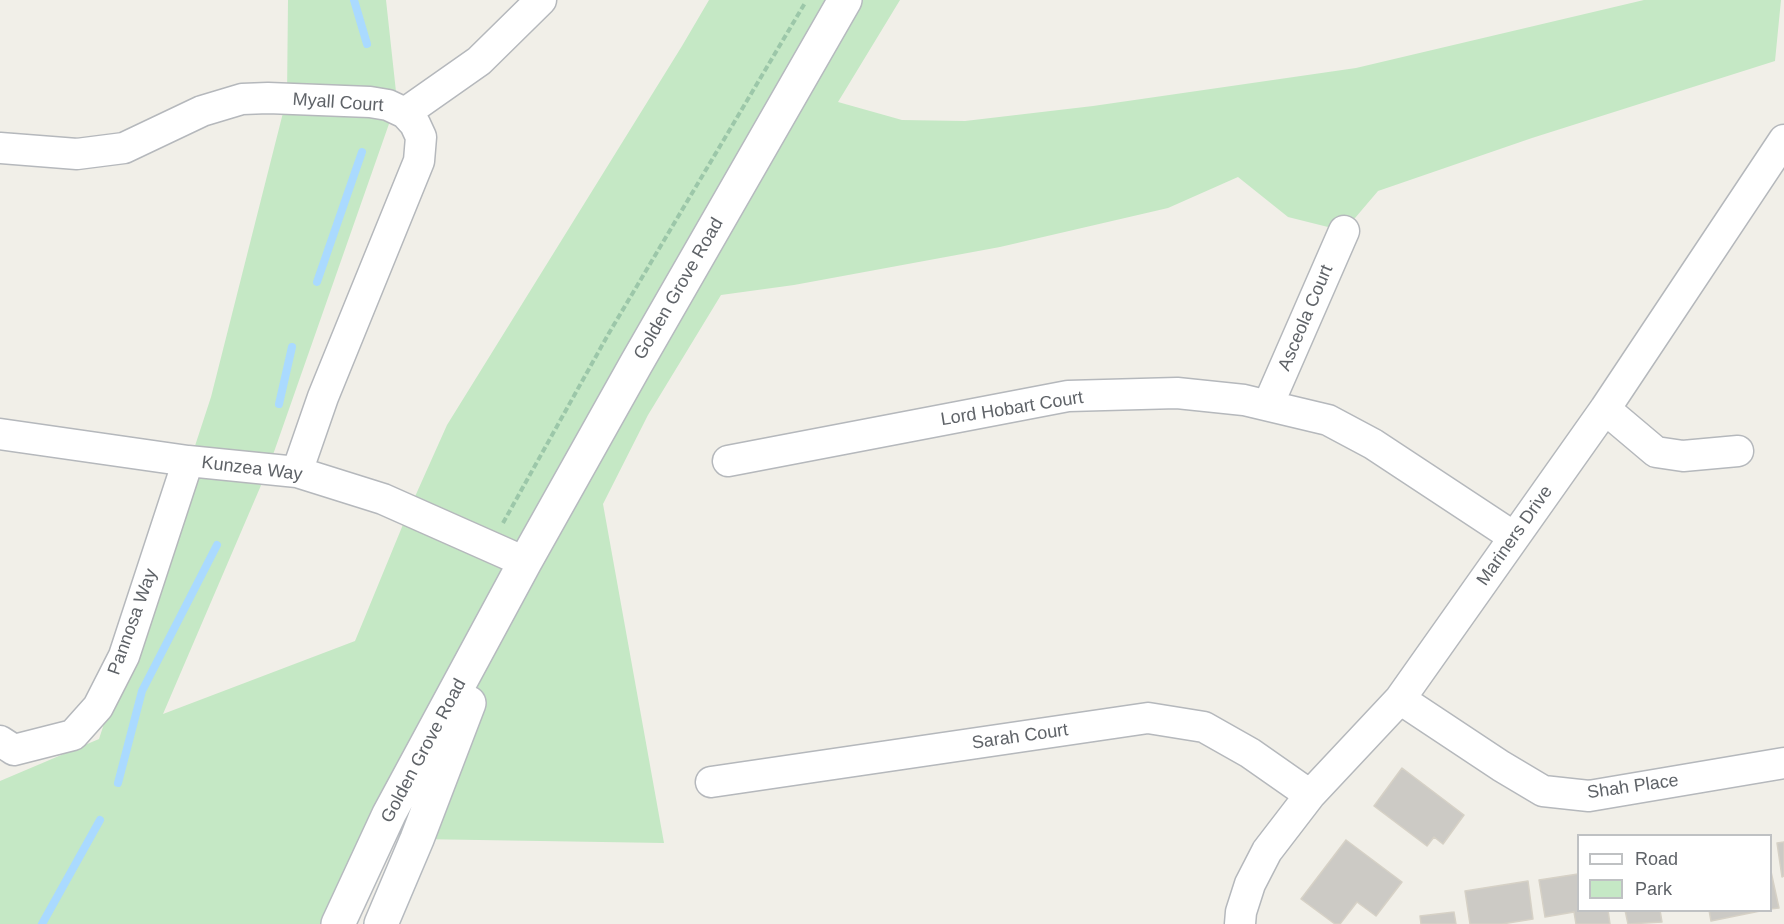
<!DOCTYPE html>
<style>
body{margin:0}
#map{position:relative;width:1784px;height:924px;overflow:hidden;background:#f1efe8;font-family:Helvetica,sans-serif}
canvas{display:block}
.legend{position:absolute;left:1577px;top:834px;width:195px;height:78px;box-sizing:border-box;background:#fff;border:2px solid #bfc1c3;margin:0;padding:8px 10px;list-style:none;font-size:18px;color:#5f6368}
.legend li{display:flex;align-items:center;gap:12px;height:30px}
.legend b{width:30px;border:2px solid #bfc1c3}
</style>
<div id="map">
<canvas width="1784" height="924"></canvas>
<ul class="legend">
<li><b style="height:8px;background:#fff"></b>Road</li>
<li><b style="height:16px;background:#c5e8c5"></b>Park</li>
</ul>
</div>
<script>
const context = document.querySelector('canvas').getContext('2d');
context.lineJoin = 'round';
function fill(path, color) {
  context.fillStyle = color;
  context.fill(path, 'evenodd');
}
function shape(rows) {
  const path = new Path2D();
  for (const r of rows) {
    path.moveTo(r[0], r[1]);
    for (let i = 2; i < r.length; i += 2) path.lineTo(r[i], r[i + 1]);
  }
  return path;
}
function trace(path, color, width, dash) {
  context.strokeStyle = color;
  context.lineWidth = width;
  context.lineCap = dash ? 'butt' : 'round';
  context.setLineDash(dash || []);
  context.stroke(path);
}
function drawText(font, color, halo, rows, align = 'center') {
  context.font = font + ' Helvetica,sans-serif';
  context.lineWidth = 6;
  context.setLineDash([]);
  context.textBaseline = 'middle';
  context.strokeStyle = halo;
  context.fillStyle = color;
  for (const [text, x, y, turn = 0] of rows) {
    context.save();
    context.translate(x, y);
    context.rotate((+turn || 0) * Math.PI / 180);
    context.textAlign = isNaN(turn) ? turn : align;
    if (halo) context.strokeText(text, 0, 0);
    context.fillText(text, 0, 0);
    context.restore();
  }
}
const green = shape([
 [288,0,386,0,397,101,268,469,163,714,355,641,409,510,447,425,682,46,709,0,900,0,838,102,902,120,965,121,1093,106,1356,68,1644,0,1781,0,1775,61,1532,138,1378,191,1344,231,1288,217,1238,177,1168,208,1000,247,794,285,721,295,648,415,603,504,664,843,417,839,512,592,354,924,0,924,0,781,99,739,211,397,287,97]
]);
const stream = shape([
 [354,0,367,44],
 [317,282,362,152],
 [279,404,292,347],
 [118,783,142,691,217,545],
 [42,924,100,820]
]);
const building = shape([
 [1402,768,1464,815,1443,844,1434,837,1427,846,1374,806,1402,768],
 [1346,840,1402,882,1376,916,1357,902,1340,924,1335,924,1301,899,1346,840],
 [1784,842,1784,876,1782,877,1777,843,1784,842],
 [1770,867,1779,908,1770,909,1770,867],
 [1578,874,1578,910,1608,910,1610,924,1576,924,1574,912,1545,917,1539,880,1578,874],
 [1528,881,1533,919,1502,924,1470,924,1465,891,1528,881],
 [1625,910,1660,910,1662,922,1628,924,1625,910],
 [1709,910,1765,910,1711,921,1709,910],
 [1454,912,1456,924,1421,924,1420,916,1454,912]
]);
const path = shape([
 [503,523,609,333,805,3]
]);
const street = shape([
 [405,113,479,61,541,0],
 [0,148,77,154,124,148,202,111,242,99,268,98,370,102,388,105,405,113,415,124,421,137,419,161,323,397,297,472],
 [1268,405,1344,231],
 [1605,409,1656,452,1683,456,1738,451],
 [0,434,188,461,297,472,383,499,525,562],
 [728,461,1068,396,1177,393,1244,400,1328,420,1373,444,1514,537],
 [1400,699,1501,766,1543,791,1589,796,1784,763],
 [0,741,14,750,73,735,98,707,124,656,188,461],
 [711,782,1148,718,1204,727,1250,753,1310,795],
 [1240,924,1241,912,1250,884,1267,851,1310,795,1400,699,1605,409,1784,140]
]);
const secondary = shape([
 [338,924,389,814,525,562,636,364,845,0],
 [381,924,417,839,469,703]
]);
const streetNames = [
 ["Myall Court",338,103,4],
 ["Golden Grove Road",679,289,-60],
 ["Asceola Court",1306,318,-67],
 ["Lord Hobart Court",1012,409,-9],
 ["Kunzea Way",252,469,7],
 ["Mariners Drive",1515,536,-55],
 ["Pannosa Way",133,622,-70],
 ["Sarah Court",1020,737,-8],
 ["Golden Grove Road",424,751,-62],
 ["Shah Place",1633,787,-8]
];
fill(green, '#c5e8c5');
trace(stream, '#aadaff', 8);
fill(building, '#cccac5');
trace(building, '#d6d1c6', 1.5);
trace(street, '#b5b8bc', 33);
trace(secondary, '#b6babf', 36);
trace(path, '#9cc7a9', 4, [6, 3]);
trace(street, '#fff', 30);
trace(secondary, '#fff', 33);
drawText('18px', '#5f6368', '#fff', streetNames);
</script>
